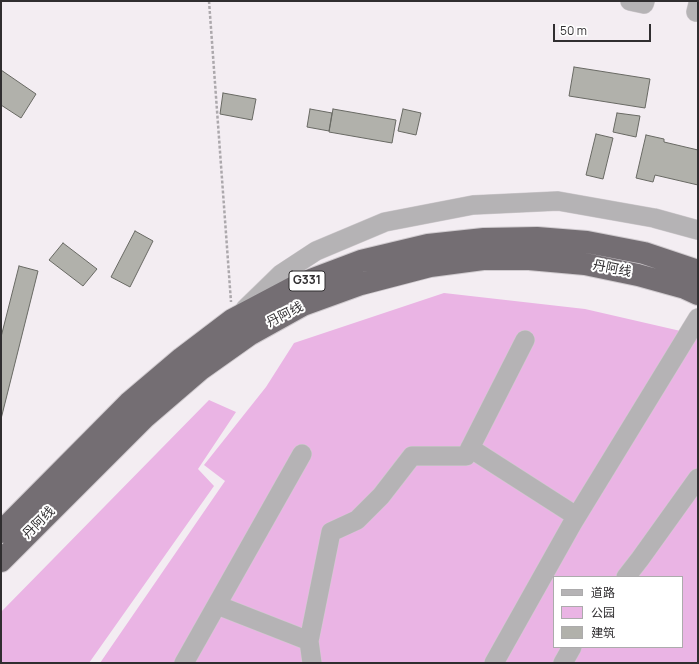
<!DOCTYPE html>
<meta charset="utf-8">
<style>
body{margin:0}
#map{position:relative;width:699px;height:664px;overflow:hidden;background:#f3edf2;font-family:Manrope,"Noto Sans SC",sans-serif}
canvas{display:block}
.frame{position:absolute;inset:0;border:2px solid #302e30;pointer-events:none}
.legend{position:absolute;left:553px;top:576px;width:130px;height:72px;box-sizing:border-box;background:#fff;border:1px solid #acabac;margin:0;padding:5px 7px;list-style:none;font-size:12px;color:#302e30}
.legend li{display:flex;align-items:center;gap:8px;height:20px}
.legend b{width:20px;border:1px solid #acabac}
.scale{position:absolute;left:553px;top:24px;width:98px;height:18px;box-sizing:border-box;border:2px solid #302e30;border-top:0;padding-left:5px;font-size:12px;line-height:14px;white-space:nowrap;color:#302e30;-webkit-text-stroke:3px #fff;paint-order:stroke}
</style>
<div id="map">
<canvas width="699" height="664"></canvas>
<div class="frame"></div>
<ul class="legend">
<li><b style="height:5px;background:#b5b3b5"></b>道路</li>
<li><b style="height:11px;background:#eab4e4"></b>公园</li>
<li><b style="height:11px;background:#b1b1ab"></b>建筑</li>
</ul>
<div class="scale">50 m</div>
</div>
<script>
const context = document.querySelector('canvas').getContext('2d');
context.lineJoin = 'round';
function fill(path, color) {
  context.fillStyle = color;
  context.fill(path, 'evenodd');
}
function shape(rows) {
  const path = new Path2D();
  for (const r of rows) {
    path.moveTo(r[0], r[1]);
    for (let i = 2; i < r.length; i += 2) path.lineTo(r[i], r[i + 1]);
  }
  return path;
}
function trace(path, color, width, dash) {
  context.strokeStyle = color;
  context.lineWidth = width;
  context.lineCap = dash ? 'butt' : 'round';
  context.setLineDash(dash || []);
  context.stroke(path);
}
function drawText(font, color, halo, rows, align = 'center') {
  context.font = font + ' Manrope,"Noto Sans SC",sans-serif';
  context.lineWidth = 4;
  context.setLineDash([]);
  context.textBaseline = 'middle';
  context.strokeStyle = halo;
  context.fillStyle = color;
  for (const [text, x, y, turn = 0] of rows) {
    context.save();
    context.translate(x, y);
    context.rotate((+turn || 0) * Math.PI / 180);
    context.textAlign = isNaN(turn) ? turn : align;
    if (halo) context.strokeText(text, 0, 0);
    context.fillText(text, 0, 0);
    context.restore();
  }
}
const green = shape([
 [444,293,585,309,698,335,698,663,100,663,225,481,204,465,266,387,294,343],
 [554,577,682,577,682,647,554,647],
 [209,400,236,412,198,469,214,486,89,663,1,663,1,612]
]);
const building = shape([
 [574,67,650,79,645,108,569,96,574,67],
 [1,70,36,94,21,118,1,105,1,70],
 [223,93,256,99,252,120,220,114,223,93],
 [310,109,332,113,329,131,307,127,310,109],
 [333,109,396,120,392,143,329,132,333,109],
 [403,109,421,113,416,135,398,131,403,109],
 [617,113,640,116,636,137,613,132,617,113],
 [596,134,613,138,603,179,586,175,596,134],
 [646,135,664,139,664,142,698,150,698,185,655,175,653,182,636,178,646,135],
 [135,231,153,241,130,287,111,277,135,231],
 [63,243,97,269,83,286,49,260,63,243],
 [19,266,38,271,1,419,1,337,19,266]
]);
const path = shape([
 [209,1,231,302]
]);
const minor = shape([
 [630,1,644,4,645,1],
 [698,4,696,12,698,12],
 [245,309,281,274,316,251,385,222,473,205,558,201,654,218,698,230],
 [470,448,576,516],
 [626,577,640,559,698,478],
 [217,605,309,641],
 [184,663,302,454],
 [312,663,309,641,331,532,357,520,381,496,412,456,466,456,525,340],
 [494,663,572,524,698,318],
 [563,663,572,647]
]);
const highway = shape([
 [1,532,129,403,182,358,232,320,300,284,361,261,428,245,484,239,537,238,587,242,644,253,698,271],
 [1,561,144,418,201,369,249,335,303,305,361,284,430,266,483,259,529,259,585,264,638,275,685,288,698,294]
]);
const shields = [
 [307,281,36]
];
const shieldNames = [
 ["G331",307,281]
];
const streetNames = [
 ["丹阿线",612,269,11],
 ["丹阿线",285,315,-27],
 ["丹阿线",39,523,-45]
];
fill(green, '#eab4e4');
fill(building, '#b1b1ab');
trace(building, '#686963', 1);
trace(minor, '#d0cbcf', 20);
trace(highway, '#d0cbcf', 24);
trace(path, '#aca8ac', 2.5, [3, 2]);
trace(minor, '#b5b3b5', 19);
trace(highway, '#746e73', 22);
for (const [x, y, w] of shields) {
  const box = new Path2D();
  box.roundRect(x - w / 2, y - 10, w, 20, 3);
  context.fillStyle = '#fff';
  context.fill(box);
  trace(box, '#302e30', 1);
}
drawText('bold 12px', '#302e30', null, shieldNames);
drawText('13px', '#302e30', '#fff', streetNames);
</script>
